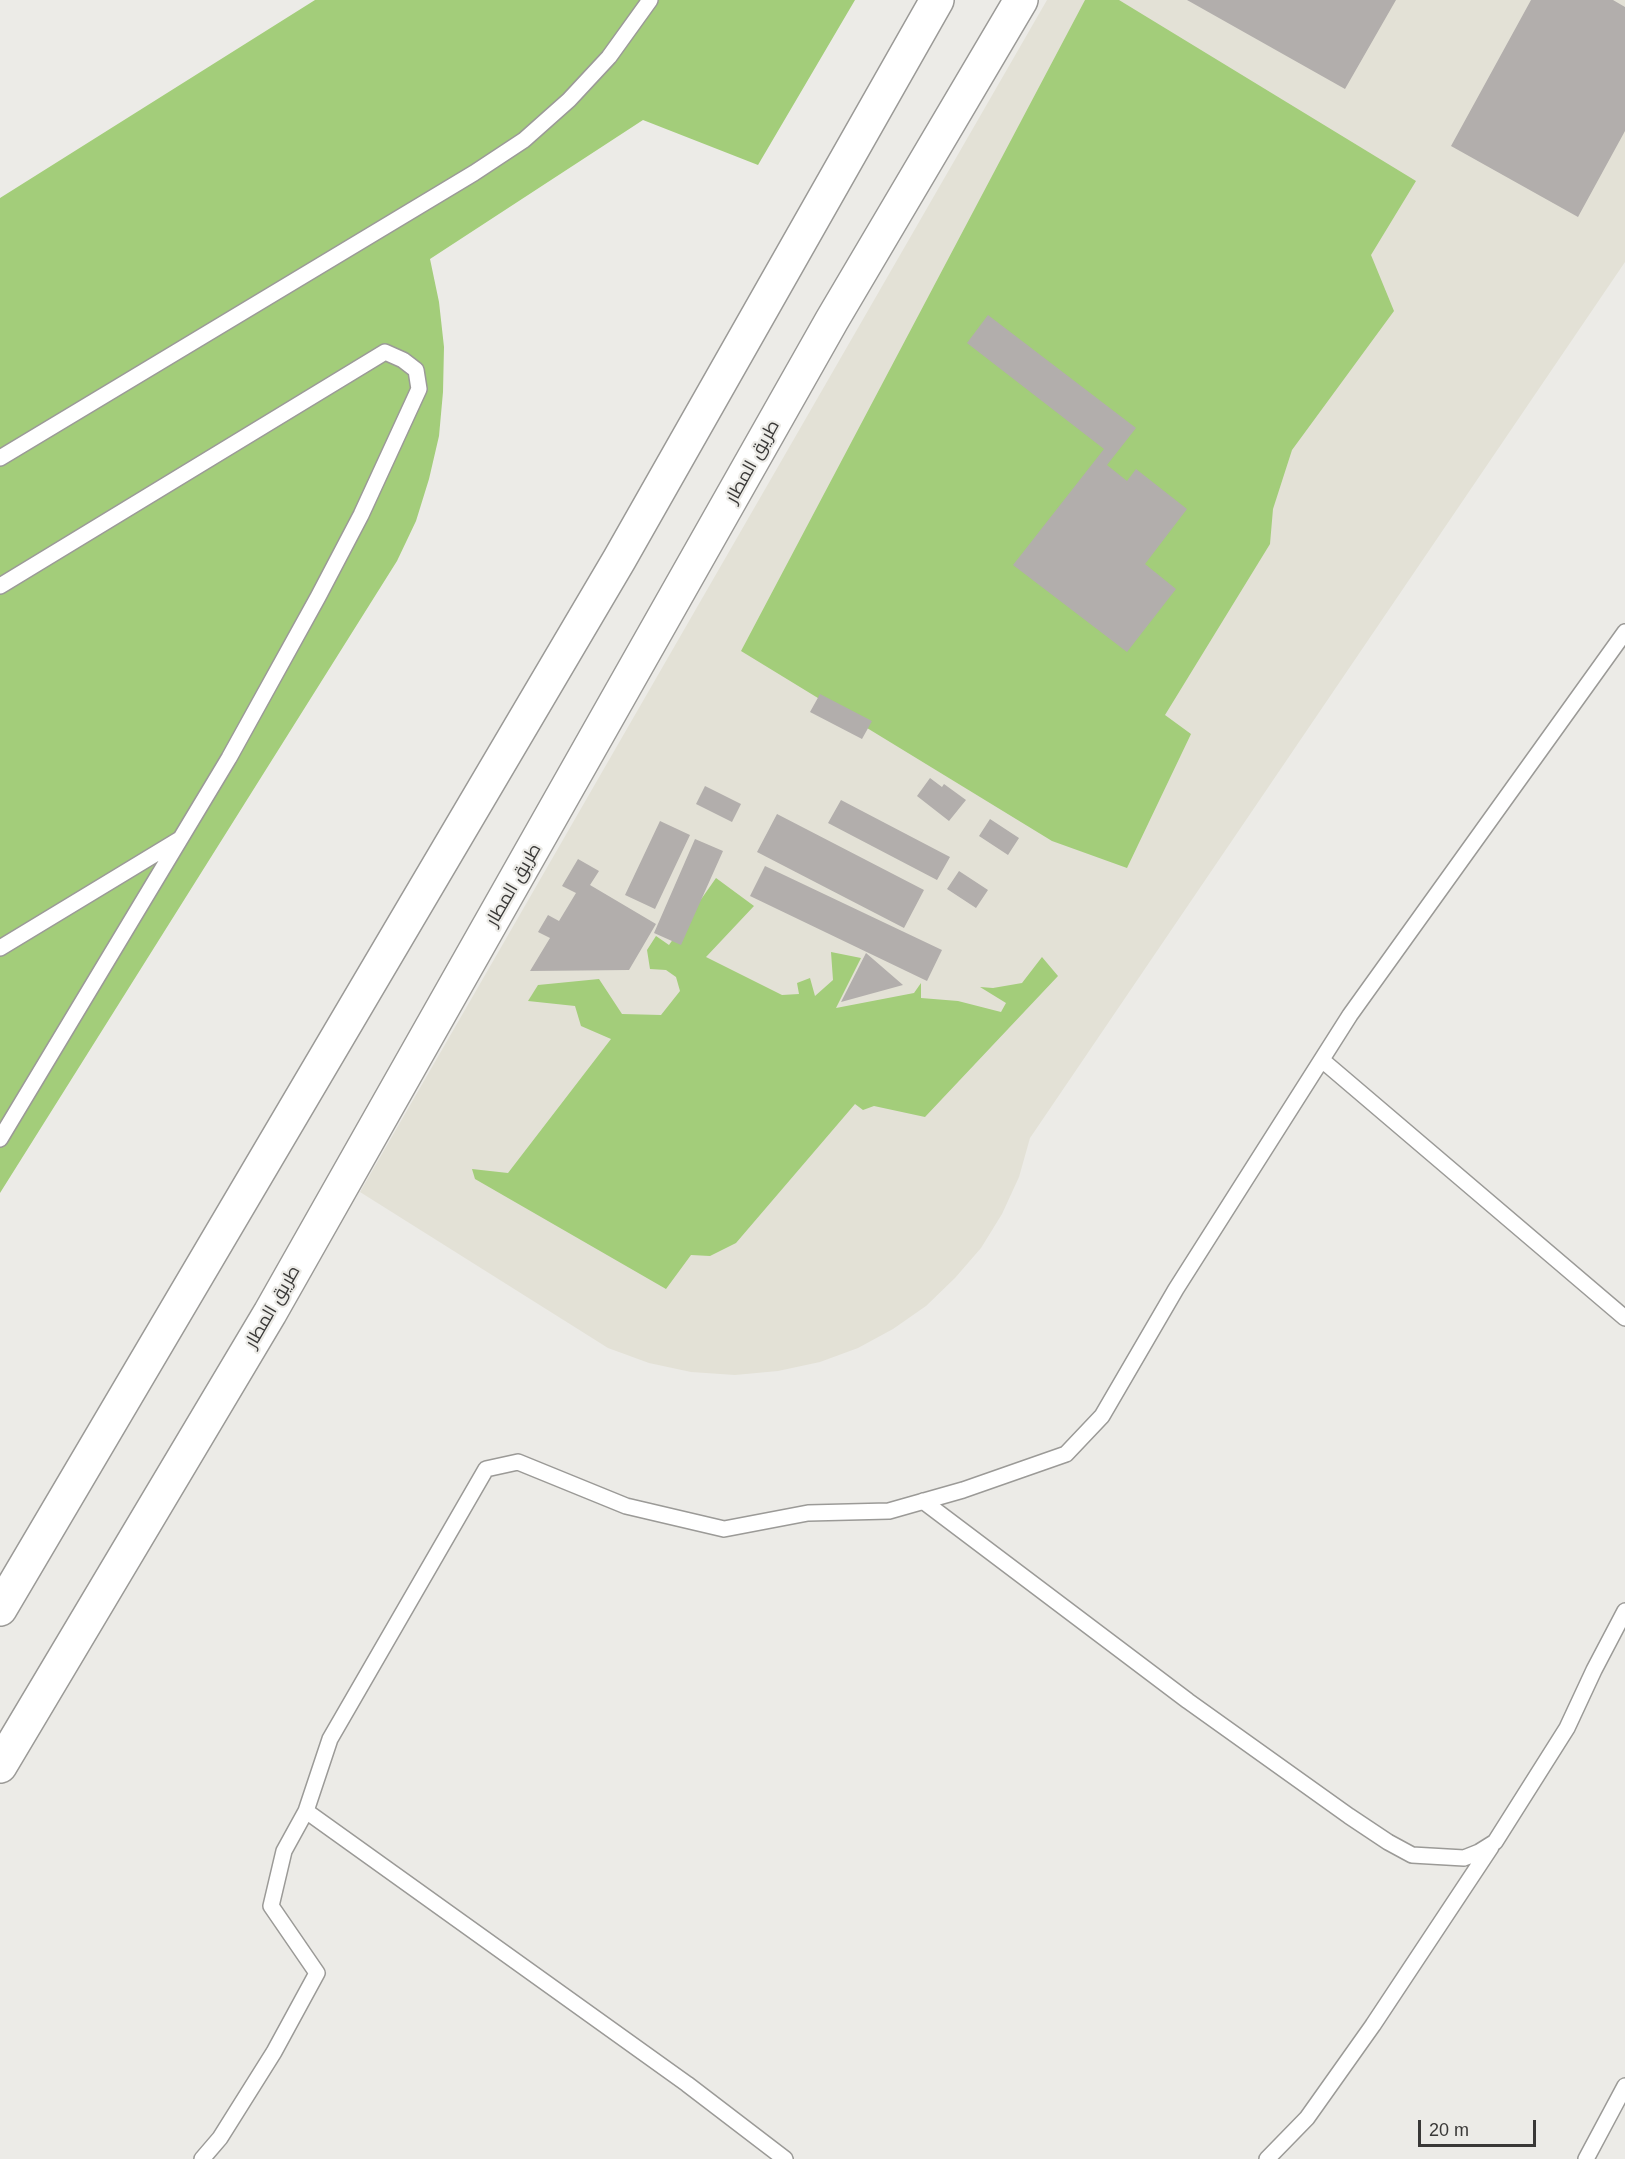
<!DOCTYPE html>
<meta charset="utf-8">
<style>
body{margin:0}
#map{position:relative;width:1625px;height:2159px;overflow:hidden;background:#ecebe7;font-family:Helvetica,sans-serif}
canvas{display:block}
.scale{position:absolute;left:1418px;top:2120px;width:118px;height:27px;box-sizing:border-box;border:3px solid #393837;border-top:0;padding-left:8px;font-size:18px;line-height:21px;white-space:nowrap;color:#393837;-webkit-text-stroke:4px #ecebe7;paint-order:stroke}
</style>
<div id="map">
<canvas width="1625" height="2159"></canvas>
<div class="scale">20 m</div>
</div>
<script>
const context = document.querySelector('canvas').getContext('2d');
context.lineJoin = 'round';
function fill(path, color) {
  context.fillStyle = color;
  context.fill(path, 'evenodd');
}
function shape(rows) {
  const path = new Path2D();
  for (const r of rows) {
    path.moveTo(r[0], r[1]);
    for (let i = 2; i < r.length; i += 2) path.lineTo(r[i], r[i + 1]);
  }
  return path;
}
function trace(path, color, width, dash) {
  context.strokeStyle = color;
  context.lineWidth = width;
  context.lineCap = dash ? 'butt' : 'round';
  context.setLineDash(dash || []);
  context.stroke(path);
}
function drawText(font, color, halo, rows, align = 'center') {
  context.font = font + ' Helvetica,Cairo,sans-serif';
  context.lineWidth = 4.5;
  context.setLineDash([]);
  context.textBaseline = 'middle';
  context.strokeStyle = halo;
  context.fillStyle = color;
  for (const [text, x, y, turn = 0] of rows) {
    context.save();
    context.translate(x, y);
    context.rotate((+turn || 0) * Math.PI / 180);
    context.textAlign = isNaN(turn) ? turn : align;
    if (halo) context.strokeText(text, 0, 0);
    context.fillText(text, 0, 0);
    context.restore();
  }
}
const built = shape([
 [1047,0,1625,0,1625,262,1030,1138,1019,1177,1002,1214,981,1248,955,1278,926,1306,893,1329,858,1348,820,1362,778,1371,735,1375,691,1372,649,1363,608,1348,360,1192]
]);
const green = shape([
 [315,0,855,0,758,165,643,120,430,259,439,302,444,347,443,392,439,436,429,479,416,521,397,561,0,1193,0,198],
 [1085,0,1119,0,1416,181,1371,255,1394,311,1292,450,1273,509,1270,544,1165,715,1191,734,1127,868,1052,841,741,651],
 [716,878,754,906,706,957,782,995,799,994,797,983,810,978,815,996,833,980,831,952,861,958,836,1008,914,993,921,983,921,998,958,1001,1001,1012,1006,1003,980,987,993,988,1022,983,1042,957,1058,976,925,1117,874,1106,863,1110,855,1104,736,1243,710,1256,691,1255,666,1289,475,1179,472,1169,508,1173,611,1039,581,1026,575,1006,528,1001,538,985,599,979,622,1014,661,1015,680,991,676,977,666,970,650,969,647,950,656,936,669,945]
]);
const building = shape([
 [1187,0,1396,0,1345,89],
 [1531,0,1613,0,1625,7,1625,131,1578,217,1451,146],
 [988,315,1136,428,1107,465,1127,481,1136,469,1187,509,1145,564,1176,589,1127,652,1013,565,1104,449,967,343],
 [820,694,872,721,862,739,810,712],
 [930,778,942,787,944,784,966,800,949,821,917,796],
 [705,786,741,804,732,822,696,804],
 [841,800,950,857,937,880,828,823],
 [777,814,924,890,904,928,757,852],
 [990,819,1019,838,1008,855,979,836],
 [660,821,690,835,655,909,625,895],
 [695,839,723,851,681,945,654,933],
 [578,859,599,871,590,885,656,924,629,970,530,971,550,938,538,932,548,915,559,921,576,893,562,886],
 [765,866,942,950,927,981,750,896],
 [959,871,988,890,976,908,947,889],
 [866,953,903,985,841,1002]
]);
const lane = shape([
 [0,458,474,173,524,140,569,100,609,57,650,0],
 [0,586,385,352,403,360,416,370,419,389,361,515,318,597,229,758,0,1139],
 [0,948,180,839],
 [1322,1060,1625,1318],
 [923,1501,1188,1701,1349,1816,1388,1842,1412,1855,1464,1858,1479,1852,1495,1842,1567,1728,1594,1670,1625,1611],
 [306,1811,330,1739,486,1469,518,1462,626,1506,724,1529,808,1513,889,1511,963,1490,1066,1454,1102,1416,1176,1289,1350,1015,1625,632],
 [202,2159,220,2138,274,2052,317,1973,271,1906,284,1851,306,1811,687,2084,785,2159],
 [1267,2159,1307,2118,1373,2025,1491,1847],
 [1586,2159,1625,2086]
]);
const highway = shape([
 [0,1609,619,560,937,0],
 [0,1766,270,1313,832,320,1021,0]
]);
const streetNames = [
 ["طريق المطار",753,462,-61],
 ["طريق المطار",514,885,-60],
 ["طريق المطار",273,1307,-60]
];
fill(built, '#e3e1d6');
fill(green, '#a3cd7a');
fill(building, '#b2aeac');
trace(lane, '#9b9a97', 18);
trace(highway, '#9b9a97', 36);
trace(lane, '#fff', 15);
trace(highway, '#fff', 33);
drawText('18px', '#393837', '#ecebe7', streetNames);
</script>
